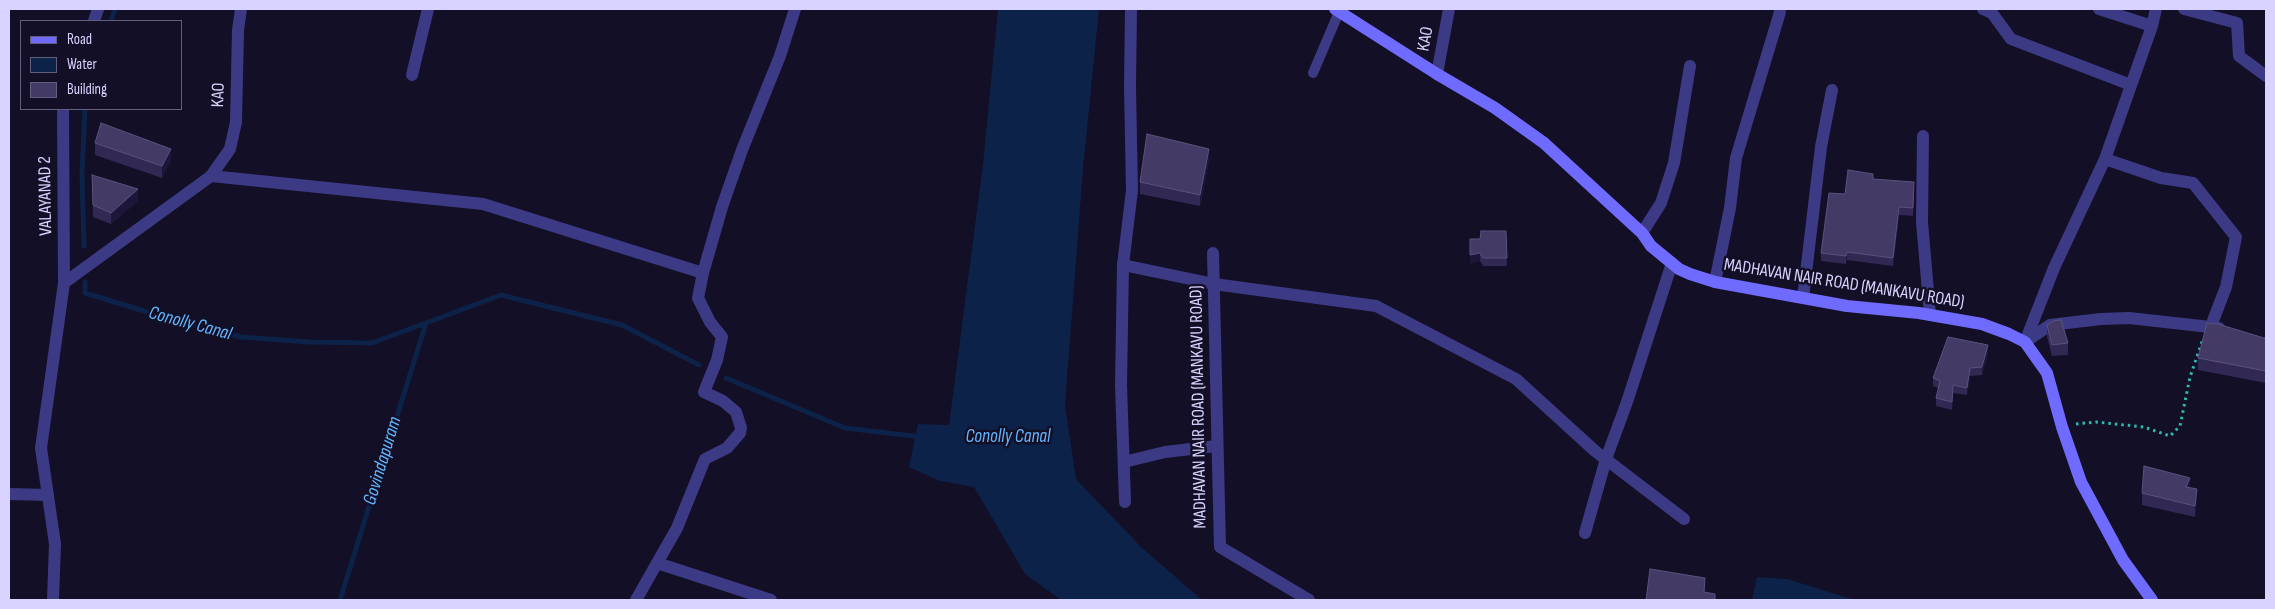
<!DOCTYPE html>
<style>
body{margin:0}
#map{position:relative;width:2275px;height:609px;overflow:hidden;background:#130f26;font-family:"Sofia Sans Condensed",sans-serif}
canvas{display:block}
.frame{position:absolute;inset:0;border:10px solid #d9d4ff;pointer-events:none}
.legend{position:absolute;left:20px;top:20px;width:162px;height:90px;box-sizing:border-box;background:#130f26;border:1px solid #625e7d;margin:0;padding:6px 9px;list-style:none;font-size:15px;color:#d9d4ff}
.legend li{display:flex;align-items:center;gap:10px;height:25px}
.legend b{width:25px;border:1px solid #625e7d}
</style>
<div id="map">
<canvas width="2275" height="609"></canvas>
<div class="frame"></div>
<ul class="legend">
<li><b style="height:6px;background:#6f6bff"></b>Road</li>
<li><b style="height:14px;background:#0c2248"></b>Water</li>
<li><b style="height:14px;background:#433a66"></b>Building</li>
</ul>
</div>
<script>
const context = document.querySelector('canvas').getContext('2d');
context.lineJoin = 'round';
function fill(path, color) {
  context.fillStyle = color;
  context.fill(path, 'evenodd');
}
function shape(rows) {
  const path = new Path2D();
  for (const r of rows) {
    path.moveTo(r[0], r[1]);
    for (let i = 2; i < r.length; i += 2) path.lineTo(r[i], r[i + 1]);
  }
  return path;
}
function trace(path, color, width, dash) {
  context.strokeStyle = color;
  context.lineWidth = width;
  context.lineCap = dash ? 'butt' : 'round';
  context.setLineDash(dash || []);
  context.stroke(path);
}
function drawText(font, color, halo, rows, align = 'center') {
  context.font = font + ' "Sofia Sans Condensed",sans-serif';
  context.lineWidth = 5;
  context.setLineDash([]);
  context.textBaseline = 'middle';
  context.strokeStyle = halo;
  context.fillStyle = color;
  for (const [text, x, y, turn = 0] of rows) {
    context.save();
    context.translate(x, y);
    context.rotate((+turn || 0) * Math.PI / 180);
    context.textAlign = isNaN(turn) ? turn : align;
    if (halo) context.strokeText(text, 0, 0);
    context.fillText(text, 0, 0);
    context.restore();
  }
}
const water = shape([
 [998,9,1099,9,1083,169,1065,405,1076,479,1141,547,1202,600,1061,600,1025,574,974,487,940,481,909,467,918,424,949,425,983,164],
 [1757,577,1787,579,1855,600,1752,600]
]);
const stream = shape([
 [111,21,115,9],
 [84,246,82,173,85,109],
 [85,282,85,293,170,319,241,337,309,342,372,343,501,295,622,325,699,365],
 [726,378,845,428,922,437],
 [340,600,426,323]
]);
const path = shape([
 [2076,424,2096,422,2144,427,2170,436,2180,426,2190,377,2203,339]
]);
const service = shape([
 [1313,73,1339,12]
]);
const minor = shape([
 [1983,9,1992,13,2011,39,2131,85],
 [2099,9,2152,26],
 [2184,9,2237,23,2239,56,2266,76],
 [94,21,98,9],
 [412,75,428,9],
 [63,109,64,283],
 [1923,136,1922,222,1930,315],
 [2105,159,2161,178,2193,183,2236,237,2226,287,2211,326],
 [1642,233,1661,203,1674,163,1690,66],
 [1213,253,1220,547,1309,600],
 [1123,265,1214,284,1376,306,1516,379,1595,451,1684,519],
 [1715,282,1730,208,1736,158,1780,12],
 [1803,298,1821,147,1832,90],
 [2025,342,2054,268,2105,159,2152,26,2156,9],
 [2025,342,2050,325,2101,319,2129,318,2219,328],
 [1124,462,1165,452,1217,446],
 [9,494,48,495],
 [1585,533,1606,459,1627,402,1672,263],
 [657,563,771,600]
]);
const tertiary = shape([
 [1437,74,1449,9],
 [211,176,483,204,703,273],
 [1125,502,1121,385,1123,265,1132,190,1130,87,1131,9],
 [53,600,55,544,41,448,64,283,211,176,230,149,236,122,238,30,241,9],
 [636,600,677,528,705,459,727,448,740,433,741,428,736,412,723,401,704,392,717,360,722,337,710,322,698,298,703,273,722,207,742,150,780,56,795,9]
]);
const secondary = shape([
 [1335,9,1437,74,1495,108,1544,143,1642,233,1651,246,1679,269,1690,274,1715,282,1847,306,1919,313,1982,324,2009,334,2025,342,2047,373,2062,427,2081,482,2123,560,2152,600]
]);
const wall = shape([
 [95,143,171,160,162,178,95,155],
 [1209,161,1200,206,1140,194,1140,182],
 [92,175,138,201,111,224,93,217],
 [1873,179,1914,190,1913,216,1899,215,1893,266,1847,260,1846,264,1821,261,1821,253,1845,194],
 [1506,231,1507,266,1483,266,1480,261,1470,263,1470,239,1480,239],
 [2047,325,2068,343,2068,355,2052,356,2047,337],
 [2266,337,2266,383,2198,370,2198,358],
 [1988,353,1982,375,1970,376,1967,395,1953,393,1952,410,1936,406,1936,398,1938,388,1933,386,1933,378],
 [2190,488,2197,501,2195,517,2142,505,2142,493]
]);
const shadedWall = shape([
 [171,149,171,160,162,178,162,166],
 [1209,149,1209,161,1200,206,1200,195],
 [138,189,138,201,111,224,111,213],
 [1899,207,1899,215,1893,266,1893,258],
 [1847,252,1847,260,1846,264,1846,256],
 [1480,253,1480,261,1470,263,1470,255],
 [1988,345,1988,353,1982,375,1982,367],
 [1970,368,1970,376,1967,395,1967,388],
 [2190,478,2190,490,2186,487],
 [2197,489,2197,501,2195,517,2195,506]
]);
const building = shape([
 [101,123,171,149,162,166,95,143,101,123],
 [1147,134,1209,149,1200,195,1140,182,1147,134],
 [1848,170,1873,174,1873,179,1914,182,1913,208,1899,207,1893,258,1847,252,1846,256,1821,253,1829,193,1845,194,1848,170],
 [92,175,138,189,111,213,93,205,92,175],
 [1481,231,1506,231,1507,258,1483,258,1480,253,1470,255,1470,239,1480,239,1481,231],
 [2061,320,2068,343,2052,345,2047,325,2053,321,2061,320],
 [2207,323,2218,324,2264,338,2266,337,2266,371,2198,358,2207,323],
 [1948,337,1988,345,1982,367,1970,368,1967,388,1953,385,1952,402,1936,398,1940,381,1933,378,1948,337],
 [2144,466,2190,478,2186,487,2197,489,2195,506,2142,493,2144,466],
 [1650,569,1705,578,1704,592,1715,594,1715,600,1646,600,1650,569]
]);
const streetNames = [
 ["KAO",1426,39,-80],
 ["KAO",219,95,-88],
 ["VALAYANAD 2",46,196,-91],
 ["MADHAVAN NAIR ROAD (MANKAVU ROAD)",1844,284,9],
 ["MADHAVAN NAIR ROAD (MANKAVU ROAD)",1199,407,-91]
];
const waterNames = [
 ["Conolly Canal",190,324,15],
 ["Conolly Canal",1008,437],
 ["Govindapuram",383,461,-73]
];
fill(water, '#0c2248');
trace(stream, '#0c2248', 5);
trace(path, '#2fb8b0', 3, [2.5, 4]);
trace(service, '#3d3a85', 10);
trace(minor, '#3d3a85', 12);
trace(tertiary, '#3d3a85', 12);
trace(secondary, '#6f6bff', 12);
fill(wall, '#312854');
fill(shadedWall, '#1d163a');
fill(building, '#433a66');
trace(building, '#5a527e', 1);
drawText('18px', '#d9d4ff', '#130f26', streetNames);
drawText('italic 19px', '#62b6ff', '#130f26', waterNames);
</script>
